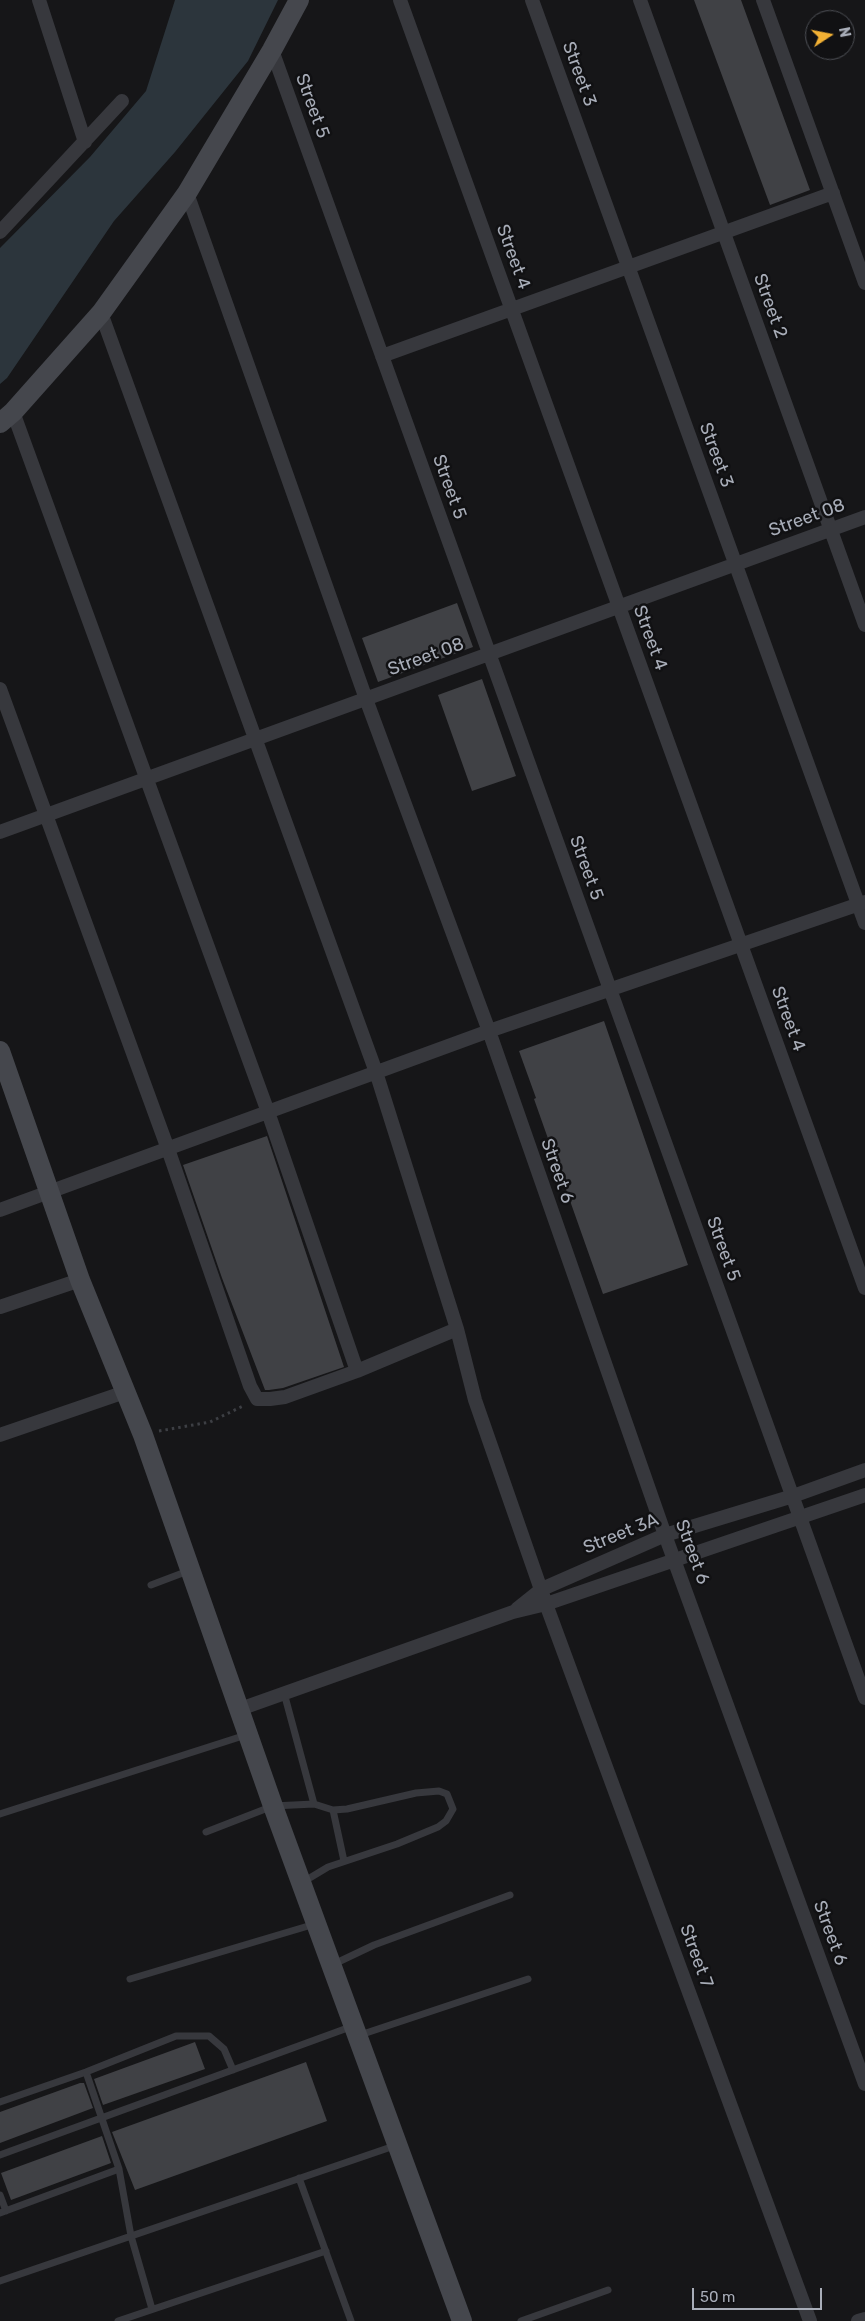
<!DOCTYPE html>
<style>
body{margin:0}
#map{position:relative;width:865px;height:2321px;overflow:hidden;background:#161618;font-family:Rubik,sans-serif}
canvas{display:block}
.north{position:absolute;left:805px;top:10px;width:50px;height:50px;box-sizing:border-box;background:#111113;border:1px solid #4d4f55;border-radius:50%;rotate:79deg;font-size:14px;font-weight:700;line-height:20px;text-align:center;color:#a8adb8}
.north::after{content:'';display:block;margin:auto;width:18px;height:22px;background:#f2b134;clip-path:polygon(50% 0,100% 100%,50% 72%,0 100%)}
.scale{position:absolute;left:692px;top:2288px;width:130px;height:22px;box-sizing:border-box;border:2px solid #a8adb8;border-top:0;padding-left:6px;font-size:15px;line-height:18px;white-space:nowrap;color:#a8adb8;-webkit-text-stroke:4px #111113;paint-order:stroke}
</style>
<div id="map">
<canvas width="865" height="2321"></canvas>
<div class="north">N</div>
<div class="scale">50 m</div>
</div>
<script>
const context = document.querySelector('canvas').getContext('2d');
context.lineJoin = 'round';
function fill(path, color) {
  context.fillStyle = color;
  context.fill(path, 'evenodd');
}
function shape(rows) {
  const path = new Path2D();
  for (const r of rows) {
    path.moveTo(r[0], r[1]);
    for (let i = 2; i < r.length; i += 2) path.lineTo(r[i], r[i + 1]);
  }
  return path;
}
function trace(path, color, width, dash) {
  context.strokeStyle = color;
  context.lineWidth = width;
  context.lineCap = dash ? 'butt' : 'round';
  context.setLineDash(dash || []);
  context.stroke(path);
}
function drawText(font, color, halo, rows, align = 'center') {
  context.font = font + ' Rubik,sans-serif';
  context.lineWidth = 5;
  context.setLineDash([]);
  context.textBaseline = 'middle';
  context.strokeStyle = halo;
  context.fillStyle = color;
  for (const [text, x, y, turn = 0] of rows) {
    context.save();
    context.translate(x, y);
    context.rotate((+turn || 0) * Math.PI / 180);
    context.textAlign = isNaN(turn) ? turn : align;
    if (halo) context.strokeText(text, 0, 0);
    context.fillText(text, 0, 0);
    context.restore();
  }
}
const water = shape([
 [175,0,278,0,248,61,175,152,114,221,7,378,0,384,0,248,90,157,146,91]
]);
const building = shape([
 [694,0,741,0,810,190,770,205],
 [457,603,473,647,378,682,362,638],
 [482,679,516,776,472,791,438,695],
 [604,1021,688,1265,603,1294,534,1099,536,1098,519,1051],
 [267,1136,344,1367,283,1388,269,1390,265,1390,222,1278,183,1165],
 [195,2042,205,2069,103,2105,94,2079],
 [306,2062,327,2121,135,2190,112,2132],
 [80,2083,84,2083,93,2108,0,2143,0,2112],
 [102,2136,111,2163,11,2200,1,2173]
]);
const path = shape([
 [159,1431,210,1422,243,1406]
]);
const lane = shape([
 [151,1585,188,1571],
 [284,1693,314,1804],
 [333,1810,344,1861],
 [0,1814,246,1735],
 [206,1832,273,1806,314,1804,333,1810,347,1809,416,1793,439,1791,447,1794,453,1809,446,1821,438,1827,397,1844,328,1867,303,1882],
 [334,1964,374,1945,510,1895],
 [130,1979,315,1924],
 [360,2035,528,1979],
 [86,2072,119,2169,131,2236,152,2309],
 [0,2102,86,2072,176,2036,209,2036,224,2049,233,2070],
 [0,2155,353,2026],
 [299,2178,351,2321],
 [0,2195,6,2211],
 [0,2213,119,2169],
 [0,2281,397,2145],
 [118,2321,326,2251],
 [521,2321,608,2290]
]);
const street = shape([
 [39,0,85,142],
 [400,0,865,1288],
 [532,0,865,923],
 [640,0,865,625],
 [763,0,865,283],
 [272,50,865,1698],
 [187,193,366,699,489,1031,665,1535,865,2084],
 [0,232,122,101],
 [101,313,376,1072,457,1329,475,1400,546,1604,810,2321],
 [382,356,833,193],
 [13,412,268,1112,357,1371],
 [0,689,168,1149,250,1386,257,1399,270,1399,285,1397,357,1371,457,1329],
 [0,832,865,517],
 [0,1210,489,1031,865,902],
 [0,1307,80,1280],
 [0,1435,125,1392],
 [517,1609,542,1589,665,1535,793,1496,865,1470],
 [240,1709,513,1612,546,1604,865,1495],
 [858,2321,865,2319]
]);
const secondary = shape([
 [0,423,13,412,101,313,187,193,272,50,299,0],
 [0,1051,80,1280,143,1435,273,1806,462,2321]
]);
const streetNames = [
 ["Street 3",579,74,70],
 ["Street 5",312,106,70],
 ["Street 4",513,257,70],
 ["Street 2",770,306,70],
 ["Street 3",716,455,70],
 ["Street 5",449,487,70],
 ["Street 08",807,518,-20],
 ["Street 4",650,638,70],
 ["Street 08",426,657,-20],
 ["Street 5",586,868,70],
 ["Street 4",788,1019,70],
 ["Street 6",557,1171,71],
 ["Street 5",723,1249,70],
 ["Street 3A",621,1534,-22],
 ["Street 6",692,1552,70],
 ["Street 6",830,1933,70],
 ["Street 7",696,1956,70]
];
fill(water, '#2c353c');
fill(building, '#404145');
trace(path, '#3d3f44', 3, [2.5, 4]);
trace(lane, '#37383d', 7);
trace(street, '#37383d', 14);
trace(secondary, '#45474d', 20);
drawText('18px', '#a8adb8', '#111113', streetNames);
</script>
